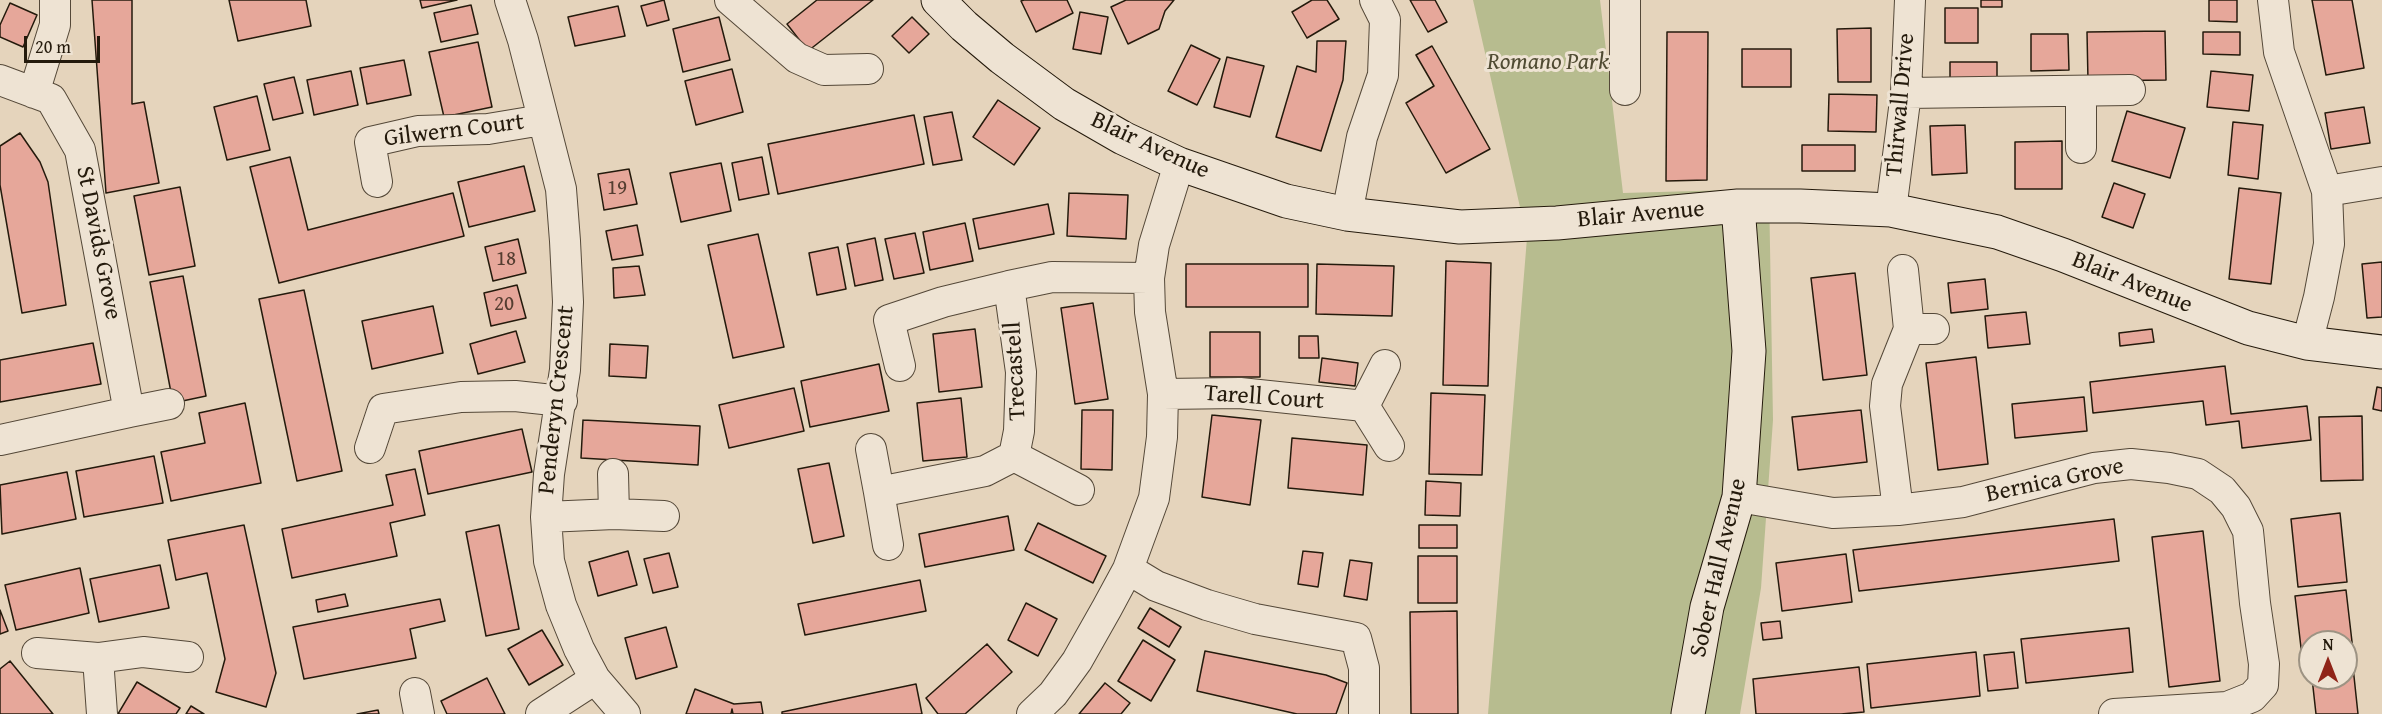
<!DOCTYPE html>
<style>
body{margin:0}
#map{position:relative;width:2382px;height:714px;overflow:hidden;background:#e5d4bc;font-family:"Gentium Book Plus",serif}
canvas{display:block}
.north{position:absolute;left:2298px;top:630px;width:60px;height:60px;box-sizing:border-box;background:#eee3d3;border:2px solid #9d9383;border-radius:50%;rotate:0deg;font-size:16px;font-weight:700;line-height:24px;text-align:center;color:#241a0c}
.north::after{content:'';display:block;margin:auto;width:21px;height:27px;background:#8f2418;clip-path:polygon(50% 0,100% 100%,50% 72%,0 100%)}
.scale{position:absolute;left:24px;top:36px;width:76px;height:27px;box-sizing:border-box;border:3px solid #241a0c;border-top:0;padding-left:8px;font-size:18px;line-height:21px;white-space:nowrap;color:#241a0c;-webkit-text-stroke:4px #eee3d3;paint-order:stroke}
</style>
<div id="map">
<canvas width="2382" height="714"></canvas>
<div class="north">N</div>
<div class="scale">20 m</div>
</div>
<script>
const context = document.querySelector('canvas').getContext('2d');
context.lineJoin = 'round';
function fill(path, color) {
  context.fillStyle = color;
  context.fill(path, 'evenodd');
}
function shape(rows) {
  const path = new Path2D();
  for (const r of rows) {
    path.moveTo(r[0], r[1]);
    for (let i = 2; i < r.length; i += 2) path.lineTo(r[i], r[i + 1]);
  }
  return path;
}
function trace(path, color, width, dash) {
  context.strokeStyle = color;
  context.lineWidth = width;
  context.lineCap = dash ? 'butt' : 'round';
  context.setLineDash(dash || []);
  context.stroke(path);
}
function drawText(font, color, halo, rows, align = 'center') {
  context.font = font + ' "Gentium Book Plus",serif';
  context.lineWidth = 6;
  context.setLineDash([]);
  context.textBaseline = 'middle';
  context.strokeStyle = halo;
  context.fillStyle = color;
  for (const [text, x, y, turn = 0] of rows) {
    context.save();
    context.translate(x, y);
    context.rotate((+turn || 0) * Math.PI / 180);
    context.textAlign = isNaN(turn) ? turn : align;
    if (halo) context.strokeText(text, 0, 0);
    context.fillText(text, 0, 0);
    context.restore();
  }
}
const green = shape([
 [1473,0,1600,0,1623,193,1769,189,1773,420,1761,588,1740,714,1488,714,1527,238]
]);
const building = shape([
 [92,0,132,0,132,104,144,102,159,183,106,193,92,0],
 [229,0,306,0,311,26,238,41,229,0],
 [420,0,457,0,422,8,420,0],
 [664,0,669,20,647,26,641,6,664,0],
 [817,0,873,0,808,51,787,24,817,0],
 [1024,0,1067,0,1073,13,1036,32,1021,1,1024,0],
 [1126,0,1174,0,1165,11,1159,29,1128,44,1111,7,1126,0],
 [1312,0,1327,0,1339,19,1307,38,1292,12,1312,0],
 [1410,0,1435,0,1447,22,1428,32,1410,0],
 [1981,0,2002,0,2002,7,1981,7,1981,0],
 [2209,0,2237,0,2237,22,2209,21,2209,0],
 [2312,0,2352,0,2364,68,2326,75,2312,0],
 [10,3,37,15,23,47,0,37,0,25,10,3],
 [471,5,478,34,441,42,434,13,471,5],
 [618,6,625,36,575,46,568,17,618,6],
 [1945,8,1978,8,1978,43,1945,43,1945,8],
 [1080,12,1108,17,1101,54,1073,49,1080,12],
 [719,17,730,60,683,72,673,29,719,17],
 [912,17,929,34,909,53,892,36,912,17],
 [1871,28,1871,82,1838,82,1837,29,1871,28],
 [2165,31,2166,80,2088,81,2087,32,2165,31],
 [1667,32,1708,32,1707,180,1666,181,1667,32],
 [2203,32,2240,32,2240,55,2203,54,2203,32],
 [2031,34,2068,34,2069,70,2031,71,2031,34],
 [1317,41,1346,41,1343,80,1321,151,1276,137,1297,66,1316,72,1317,41],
 [478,42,492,107,444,117,429,52,478,42],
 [1191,45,1220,59,1197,105,1168,91,1191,45],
 [1432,46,1490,149,1446,173,1406,103,1434,86,1416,55,1432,46],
 [1742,49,1791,49,1791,87,1742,87,1742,49],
 [1227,57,1264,66,1250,117,1214,107,1227,57],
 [404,60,411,95,367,104,360,68,404,60],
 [1950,62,1997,62,1997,84,1950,84,1950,62],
 [732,69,743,112,696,125,685,81,732,69],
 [351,71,358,105,314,115,307,80,351,71],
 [2211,71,2253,75,2249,111,2207,107,2211,71],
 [294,77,303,113,273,120,264,84,294,77],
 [1829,94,1877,95,1876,132,1828,131,1829,94],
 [257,96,270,150,227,160,214,107,257,96],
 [998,100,1040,128,1014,165,973,137,998,100],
 [2364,107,2370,143,2331,149,2325,113,2364,107],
 [2127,111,2185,128,2170,178,2112,161,2127,111],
 [952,112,962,160,933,165,924,117,952,112],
 [914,115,924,164,778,194,768,144,914,115],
 [2233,122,2263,125,2258,179,2228,175,2233,122],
 [1965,125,1967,173,1932,175,1930,126,1965,125],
 [20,133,40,162,48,182,66,305,22,313,0,185,0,146,20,133],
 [2062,141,2062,189,2015,189,2015,142,2062,141],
 [1802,145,1855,145,1855,171,1802,171,1802,145],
 [290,157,308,230,453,193,464,236,279,283,250,167,290,157],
 [762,157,769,194,739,200,732,163,762,157],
 [721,163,731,211,681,222,670,173,721,163],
 [524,166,535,211,469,227,458,182,524,166],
 [629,169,637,204,604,210,598,174,629,169],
 [2114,183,2145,194,2133,228,2102,217,2114,183],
 [180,187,195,266,149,275,134,196,180,187],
 [2239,188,2281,193,2271,284,2229,279,2239,188],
 [1069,193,1128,195,1126,239,1067,236,1069,193],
 [1048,204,1054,234,979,249,973,219,1048,204],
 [965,223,973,261,930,270,923,232,965,223],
 [637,225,643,255,612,260,606,231,637,225],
 [915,233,924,273,894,279,885,239,915,233],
 [758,234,784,347,733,358,708,245,758,234],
 [875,238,883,280,855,286,847,244,875,238],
 [518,239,526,273,493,281,485,247,518,239],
 [838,247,846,289,817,295,809,253,838,247],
 [1446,261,1491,263,1488,386,1443,385,1446,261],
 [2382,262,2382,317,2367,318,2362,264,2382,262],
 [1186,264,1308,264,1308,307,1186,307,1186,264],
 [1317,264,1394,266,1392,316,1316,314,1317,264],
 [639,266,645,295,614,298,613,268,639,266],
 [1855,273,1867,375,1823,380,1811,278,1855,273],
 [183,276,206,396,173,403,150,282,183,276],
 [1985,279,1988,309,1951,313,1948,283,1985,279],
 [517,285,526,318,491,326,484,293,517,285],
 [304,290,342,471,297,481,259,299,304,290],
 [1093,303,1108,399,1075,404,1061,308,1093,303],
 [433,306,443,353,372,369,362,321,433,306],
 [2026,312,2030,344,1988,348,1985,316,2026,312],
 [975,329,982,387,939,392,933,334,975,329],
 [2152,329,2154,342,2120,346,2119,333,2152,329],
 [516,331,525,362,478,374,470,344,516,331],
 [1210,332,1260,332,1260,377,1210,377,1210,332],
 [1299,336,1318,336,1319,358,1299,358,1299,336],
 [93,343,101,384,0,402,0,360,93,343],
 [610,344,648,346,646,378,609,376,610,344],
 [1976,357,1988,464,1938,470,1926,363,1976,357],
 [1322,358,1358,363,1355,386,1319,382,1322,358],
 [879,364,889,411,810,427,801,381,879,364],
 [2225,366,2231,414,2307,406,2311,440,2242,448,2239,421,2206,425,2203,401,2093,413,2090,382,2225,366],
 [2377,387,2382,388,2382,411,2373,409,2377,387],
 [794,388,804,431,729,448,719,405,794,388],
 [1431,393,1485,395,1482,475,1429,474,1431,393],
 [2084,397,2087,431,2015,438,2012,404,2084,397],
 [961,398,967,457,923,461,917,403,961,398],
 [245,403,261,483,171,501,161,452,205,443,199,413,245,403],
 [1082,410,1113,410,1112,470,1081,469,1082,410],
 [1861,410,1867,462,1798,470,1792,417,1861,410],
 [1212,415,1261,420,1250,505,1202,497,1212,415],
 [2362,416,2363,480,2321,481,2319,417,2362,416],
 [583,420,700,426,698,465,581,458,583,420],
 [522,429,532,472,428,494,419,451,522,429],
 [1292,438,1367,445,1363,495,1288,488,1292,438],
 [154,456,163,503,84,517,76,471,154,456],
 [829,463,844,536,813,543,798,469,829,463],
 [415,469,425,515,390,523,397,556,292,578,282,529,393,505,386,475,415,469],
 [67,472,76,519,2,534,0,485,67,472],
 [1426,481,1461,483,1460,516,1425,515,1426,481],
 [2340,513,2347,582,2298,587,2291,519,2340,513],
 [1008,516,1014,550,925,567,919,534,1008,516],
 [2114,519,2119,561,1859,591,1853,550,2114,519],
 [1038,523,1106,556,1093,583,1025,550,1038,523],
 [244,525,276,673,266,707,216,692,225,659,207,573,176,580,168,540,244,525],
 [499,525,519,629,486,636,466,532,499,525],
 [1419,525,1457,525,1457,548,1419,548,1419,525],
 [2203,531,2220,681,2169,687,2152,537,2203,531],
 [628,551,637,585,598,596,589,562,628,551],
 [1303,551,1323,553,1318,587,1298,584,1303,551],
 [669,553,678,587,653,593,644,559,669,553],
 [1846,554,1852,602,1782,611,1776,563,1846,554],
 [1418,556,1457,556,1457,603,1418,603,1418,556],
 [1350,560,1372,563,1367,600,1344,596,1350,560],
 [160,565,169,608,99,622,90,579,160,565],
 [80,568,89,613,16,630,5,585,80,568],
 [920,580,926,611,805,635,798,604,920,580],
 [2346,590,2354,659,2346,660,2346,642,2310,642,2310,664,2303,665,2295,596,2346,590],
 [345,594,348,606,318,612,316,600,345,594],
 [440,599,445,621,410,629,416,658,304,679,293,627,440,599],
 [1026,603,1057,619,1038,656,1008,640,1026,603],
 [1150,608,1181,627,1169,647,1138,628,1150,608],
 [0,610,8,631,0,634,0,610],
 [1457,611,1458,714,1411,714,1410,612,1457,611],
 [1780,621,1782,638,1763,640,1761,623,1780,621],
 [666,627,677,667,636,679,625,638,666,627],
 [2129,628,2133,672,2026,683,2021,639,2129,628],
 [542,630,563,665,529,685,508,649,542,630],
 [1143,640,1175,660,1151,701,1118,681,1143,640],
 [987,644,1012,672,965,714,938,714,926,698,987,644],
 [1205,651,1326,675,1347,683,1336,714,1297,714,1197,691,1205,651],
 [1976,652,1980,696,1871,708,1867,664,1976,652],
 [2014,652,2018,688,1988,691,1984,655,2014,652],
 [10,661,53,714,0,714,0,669,10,661],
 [1859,667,1864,712,1841,714,1756,714,1753,679,1859,667],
 [2353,667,2358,714,2316,714,2312,678,2346,678,2346,668,2353,667],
 [487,678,505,714,447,714,441,701,487,678],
 [137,682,180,708,176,714,118,714,137,682],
 [1105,683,1130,703,1121,714,1079,714,1105,683],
 [916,684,922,714,782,714,782,712,916,684],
 [695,689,734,704,761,702,763,714,733,714,732,709,731,714,686,714,695,689],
 [191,706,204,714,186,714,191,706],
 [378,710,379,714,357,714,378,710]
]);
const street = shape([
 [510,0,523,40,561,189,565,241,568,302,565,370,549,474,546,517,549,561,561,605,579,649,595,679,625,714],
 [730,0,797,58,824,70,868,69],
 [1625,0,1625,90],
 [2273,0,2279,52,2327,191,2329,244,2319,297,2307,343],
 [0,80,51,99,80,150,129,412,169,404],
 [2081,91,2081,148],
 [34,93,55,25,55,0],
 [1906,93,2130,90],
 [377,182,370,142,418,131,488,129,542,120],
 [2327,191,2382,182],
 [1891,210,1906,93,1910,0],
 [1347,214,1362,137,1383,75,1385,20,1375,0],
 [1909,329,1934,329],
 [900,366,889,320,943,302,1009,286],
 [1163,394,1240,393,1364,406,1389,446],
 [1364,406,1385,365],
 [0,440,129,412],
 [370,448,383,409,461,397,515,396,562,401],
 [871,449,879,492,985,471,1014,456,1019,431,1021,372,1009,286,1052,277,1149,278],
 [1014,456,1079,490],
 [613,474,614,514],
 [879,492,888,545],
 [1739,497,1833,513,1898,510,1963,502,2094,468,2131,464,2169,468,2198,474,2222,490,2236,507,2248,531,2255,603,2264,664,2263,685,2252,697,2227,707,2114,714],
 [1898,510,1885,406,1887,384,1909,329,1903,270],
 [546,517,614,514,664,516],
 [1128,569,1156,586,1207,605,1255,619,1356,638,1364,668,1364,714],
 [37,653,98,658,143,652,188,657],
 [98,658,102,714],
 [415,693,419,714],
 [541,714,595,679],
 [1032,714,1053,694,1077,661,1107,608,1128,569,1154,498,1162,437,1163,394,1150,312,1149,278,1154,245,1179,164]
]);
const secondary = shape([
 [938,0,964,26,1002,58,1064,104,1123,138,1179,164,1286,201,1347,214,1460,227,1557,223,1738,206,1800,206,1891,210,1997,232,2063,255,2248,328,2307,343,2382,352],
 [1688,714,1707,607,1739,497,1749,351,1738,206]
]);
const numberNames = [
 ["19",617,189],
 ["18",506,260],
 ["20",504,305]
];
const parkNames = [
 ["Romano Park",1548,63]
];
const streetNames = [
 ["Thirwall Drive",1901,105,-85],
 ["Gilwern Court",454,131,-7],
 ["Blair Avenue",1150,146,25],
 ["Blair Avenue",1641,215,-5],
 ["St Davids Grove",98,243,79],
 ["Blair Avenue",2132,283,22],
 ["Trecastell",1016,371,-93],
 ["Tarell Court",1264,398,4],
 ["Penderyn Crescent",557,400,-84],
 ["Bernica Grove",2055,481,-12],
 ["Sober Hall Avenue",1719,568,-77]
];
fill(green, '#b7bc8f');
fill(building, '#e6a79a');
trace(building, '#241a0c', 1.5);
trace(street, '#544838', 32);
trace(secondary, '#241a0c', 35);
trace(street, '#eee3d3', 30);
trace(secondary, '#eee3d3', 33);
drawText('21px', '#543d30', null, numberNames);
drawText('italic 24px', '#504b33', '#eee3d3', parkNames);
drawText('24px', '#241a0c', '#eee3d3', streetNames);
</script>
